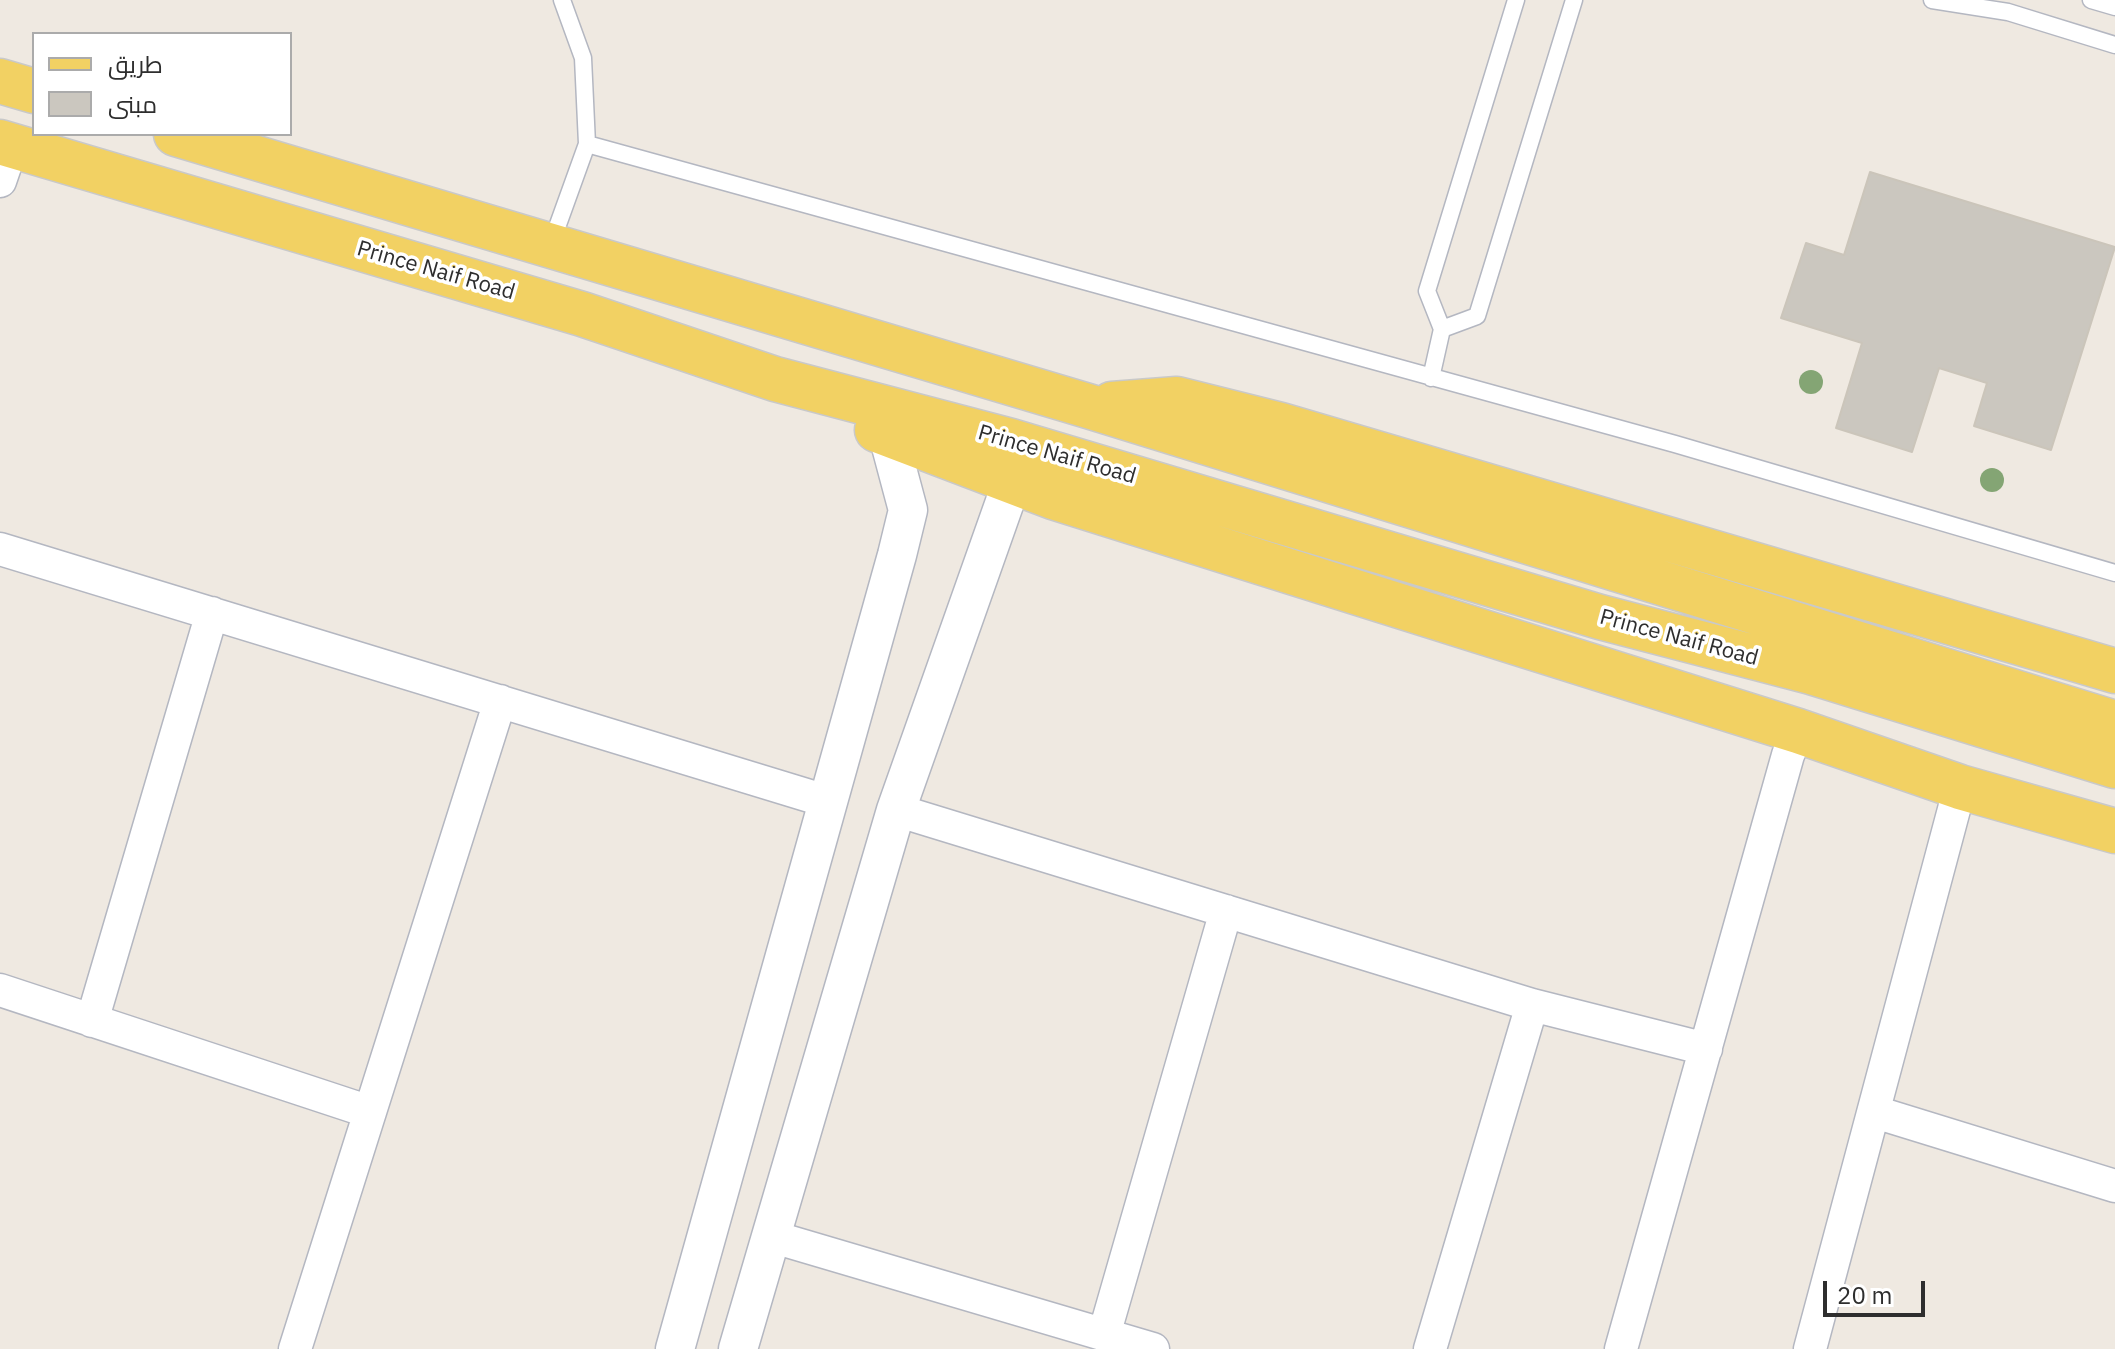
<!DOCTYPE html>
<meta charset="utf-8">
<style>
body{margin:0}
#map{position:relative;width:2115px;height:1349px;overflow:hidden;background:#efe9e1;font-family:"IBM Plex Sans",Cairo,sans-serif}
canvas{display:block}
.legend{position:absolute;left:32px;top:32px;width:260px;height:104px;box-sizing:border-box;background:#fff;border:2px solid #ababab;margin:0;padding:10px 14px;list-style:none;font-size:24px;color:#2e2e2e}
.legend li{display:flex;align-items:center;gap:16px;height:40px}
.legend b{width:40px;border:2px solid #ababab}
.scale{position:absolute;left:1823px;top:1281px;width:102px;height:36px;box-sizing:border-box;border:4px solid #2e2e2e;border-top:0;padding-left:10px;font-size:24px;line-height:28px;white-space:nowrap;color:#2e2e2e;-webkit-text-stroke:6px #fff;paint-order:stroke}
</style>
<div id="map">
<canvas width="2115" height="1349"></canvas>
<ul class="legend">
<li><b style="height:10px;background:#f2d163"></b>طريق</li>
<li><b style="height:22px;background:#cbc7bf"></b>مبنى</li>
</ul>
<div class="scale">20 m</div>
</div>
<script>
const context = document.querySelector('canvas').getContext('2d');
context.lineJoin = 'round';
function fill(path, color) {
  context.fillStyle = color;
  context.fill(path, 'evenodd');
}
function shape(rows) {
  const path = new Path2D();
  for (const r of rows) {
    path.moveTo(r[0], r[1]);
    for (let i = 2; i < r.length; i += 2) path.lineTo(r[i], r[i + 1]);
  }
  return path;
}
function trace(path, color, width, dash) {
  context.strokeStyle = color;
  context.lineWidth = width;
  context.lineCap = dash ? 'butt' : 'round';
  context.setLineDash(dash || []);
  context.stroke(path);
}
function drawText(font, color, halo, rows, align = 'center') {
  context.font = font + ' "IBM Plex Sans",sans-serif';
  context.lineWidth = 7;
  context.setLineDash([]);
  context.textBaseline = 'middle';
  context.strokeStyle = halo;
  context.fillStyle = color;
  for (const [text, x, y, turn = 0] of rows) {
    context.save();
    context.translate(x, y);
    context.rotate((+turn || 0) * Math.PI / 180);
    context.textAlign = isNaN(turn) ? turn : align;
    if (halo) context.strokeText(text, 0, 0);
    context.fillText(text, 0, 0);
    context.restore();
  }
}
const building = shape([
 [1870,172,2115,247,2051,450,1974,426,1987,383,1939,368,1912,452,1836,428,1862,343,1781,318,1806,243,1844,255,1870,172]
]);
const service = shape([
 [562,0,583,58,587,144,1675,444,2115,573],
 [1932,0,2008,12,2115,45],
 [2091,0,2115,7],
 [551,244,587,144],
 [1442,329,1477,316,1574,0],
 [1431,378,1442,329,1427,291,1516,0]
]);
const minor = shape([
 [0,181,12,146],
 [0,549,826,801],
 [896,810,1532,1005,1706,1049],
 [0,990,370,1112],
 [92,1021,212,613],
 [1875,1112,2115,1186],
 [770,1236,1153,1349],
 [1104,1335,1226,911],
 [295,1349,500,701],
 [1430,1349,1532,1005],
 [1621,1349,1788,755,1798,731],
 [1810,1349,1960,787]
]);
const tertiary = shape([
 [675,1349,897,555,908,510,888,435],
 [738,1349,896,810,1012,482]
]);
const primary = shape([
 [0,81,34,91],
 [176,134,1088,406,2115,723],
 [0,142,582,314,775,379,1011,441,1600,617,1811,672,2115,766],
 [1112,404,1177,399,1281,425,2115,671],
 [877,430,1053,497,1798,731,1960,787,2115,831]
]);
const trees = [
 [1811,382],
 [1992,480]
];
const streetNames = [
 ["Prince Naif Road",436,271,16],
 ["Prince Naif Road",1057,455,16],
 ["Prince Naif Road",1679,638,15]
];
fill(building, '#cbc7bf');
trace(building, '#cbc5ba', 2);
trace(service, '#b4b7c1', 19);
trace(minor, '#b4b7c1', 35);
trace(tertiary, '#b4b7c1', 41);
trace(primary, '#c9c9c9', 47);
trace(service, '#fff', 16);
trace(minor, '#fff', 32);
trace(tertiary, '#fff', 38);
trace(primary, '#f2d163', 44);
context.fillStyle = '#84a574';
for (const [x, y] of trees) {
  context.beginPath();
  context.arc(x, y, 12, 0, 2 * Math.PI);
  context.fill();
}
drawText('22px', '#2e2e2e', '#fff', streetNames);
</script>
